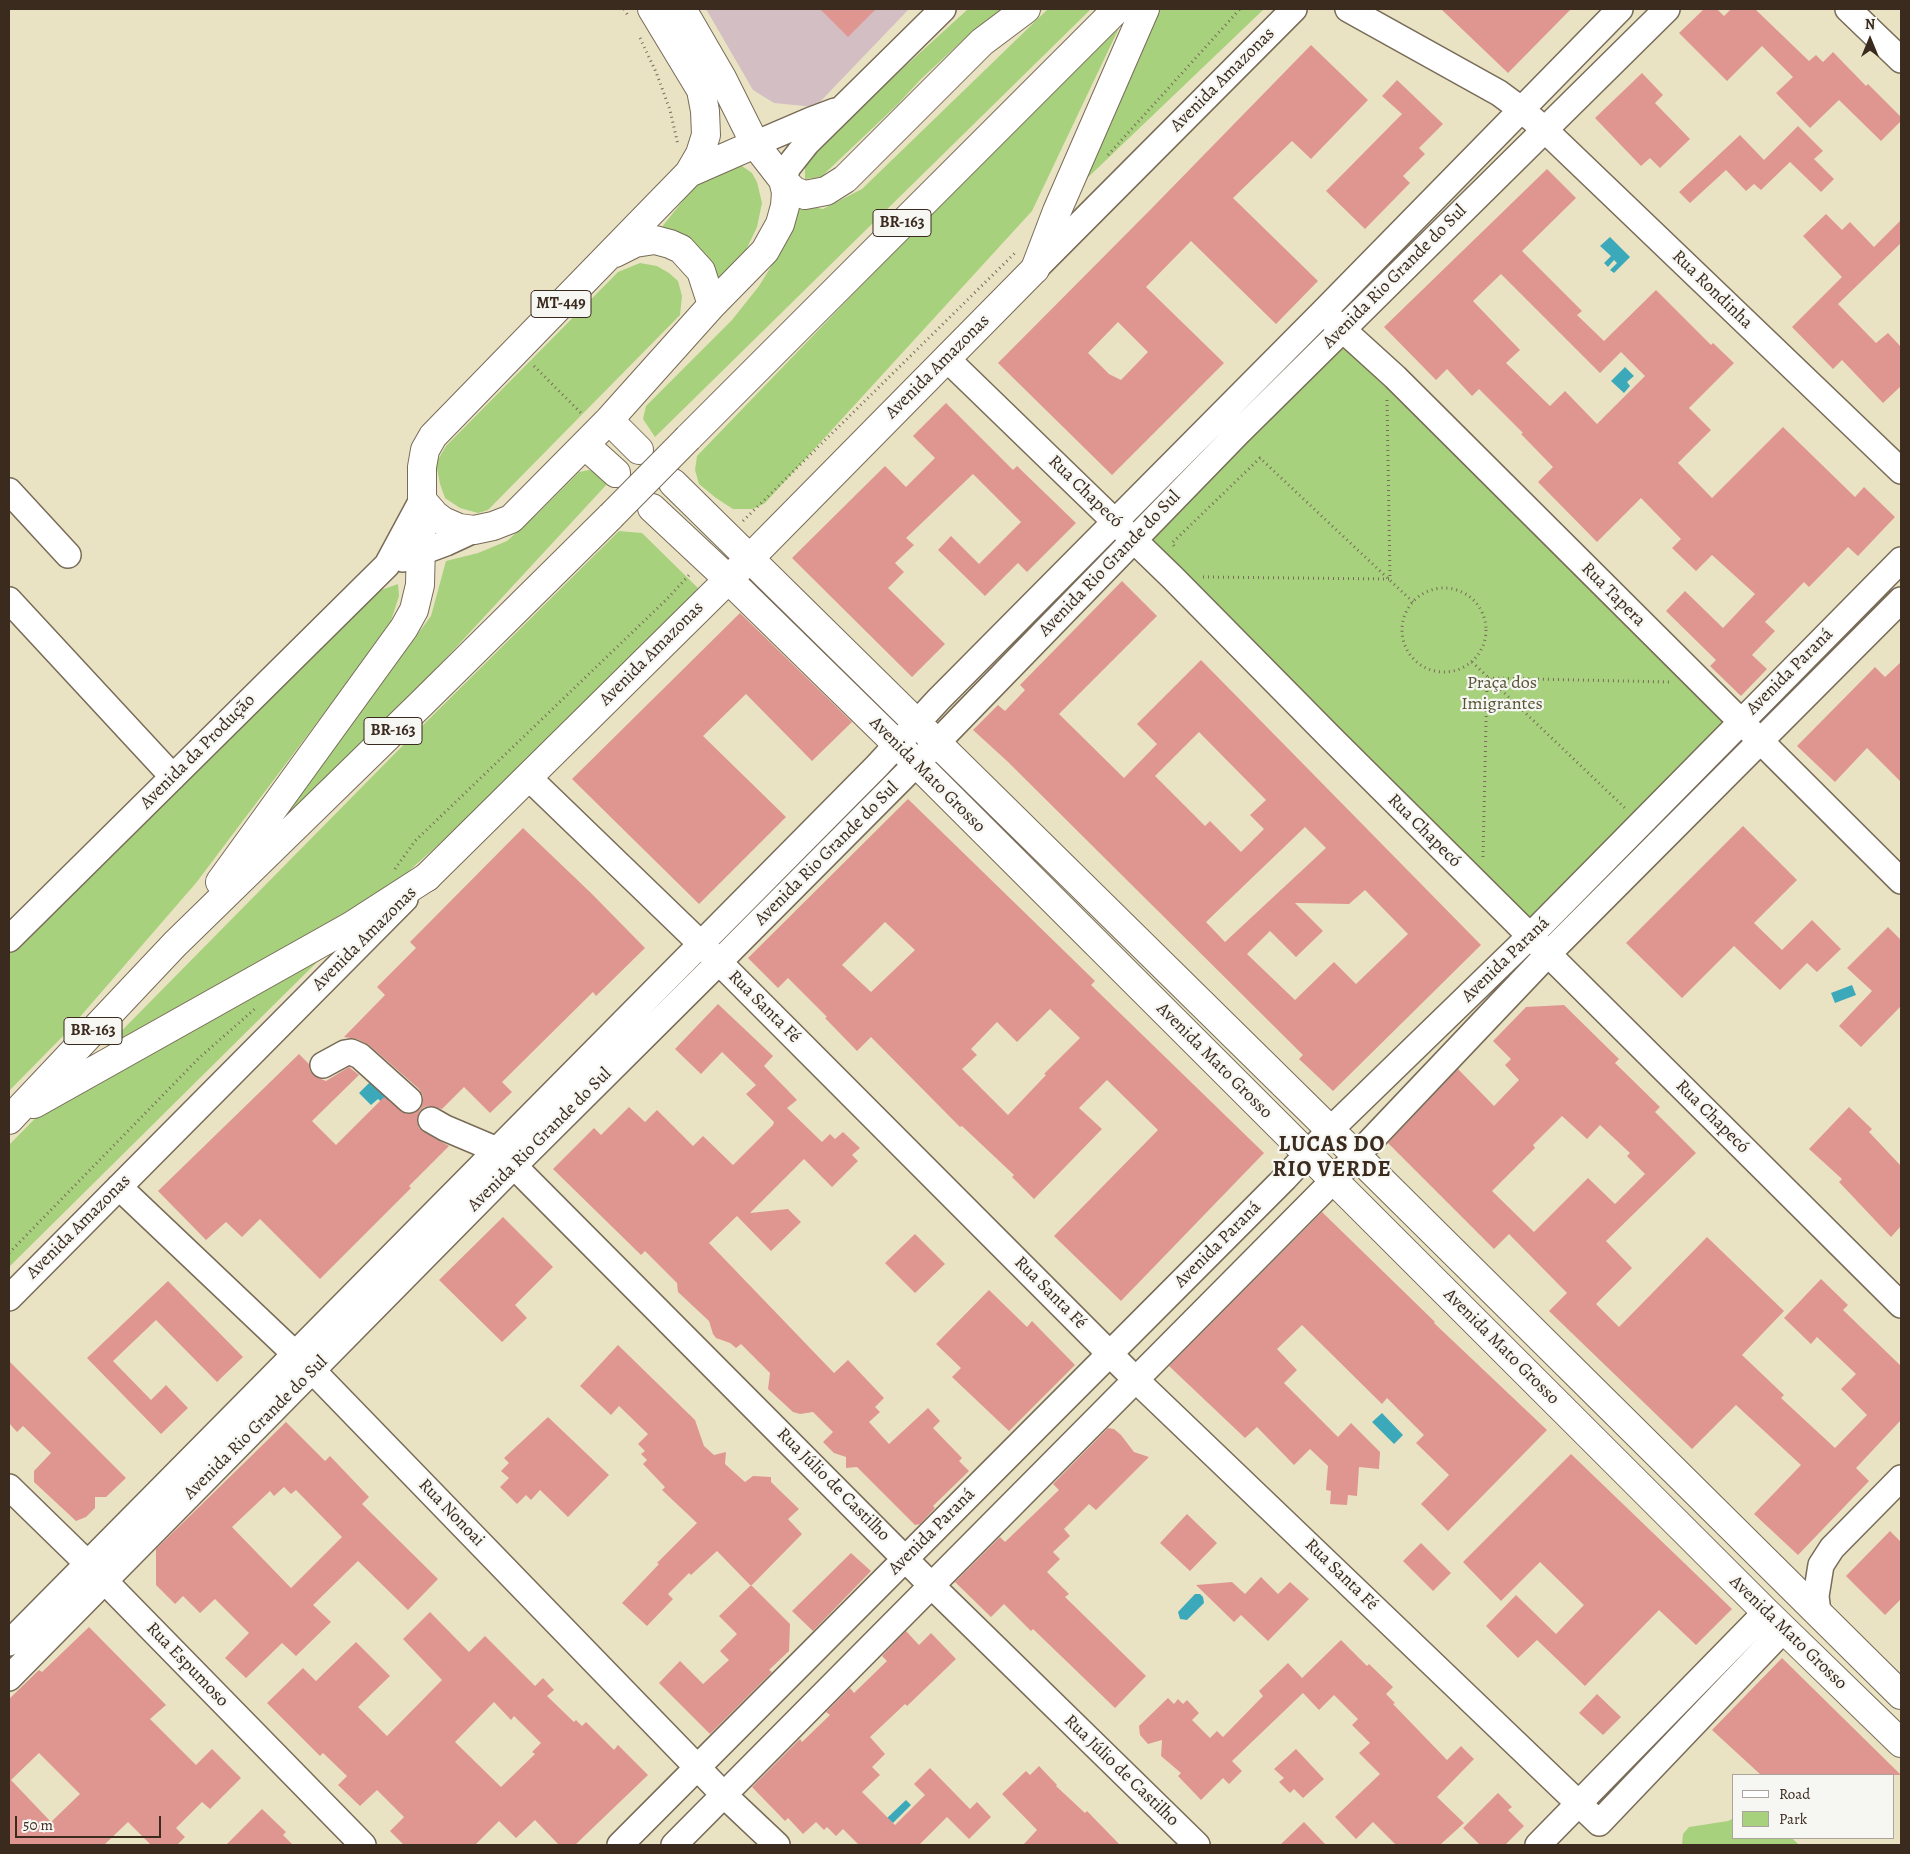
<!DOCTYPE html>
<meta charset="utf-8">
<style>
body{margin:0}
#map{position:relative;width:1910px;height:1854px;overflow:hidden;background:#eae3c3;font-family:Alegreya,serif}
canvas{display:block}
.frame{position:absolute;inset:0;border:10px solid #3b2a1e;pointer-events:none}
.legend{position:absolute;left:1732px;top:1774px;width:162px;height:65px;box-sizing:border-box;background:#f6f6f2;border:1px solid #aba49d;margin:0;padding:6px 9px;list-style:none;font-size:15px;color:#3b2a1e}
.legend li{display:flex;align-items:center;gap:10px;height:25px}
.legend b{width:25px;border:1px solid #aba49d}
.north{position:absolute;left:1845px;top:15px;width:50px;height:50px;-webkit-text-stroke:4px #f6f6f2;paint-order:stroke;rotate:0deg;font-size:14px;font-weight:700;line-height:20px;text-align:center;color:#3b2a1e}
.north::after{content:'';display:block;margin:auto;width:18px;height:22px;background:#3b2a1e;clip-path:polygon(50% 0,100% 100%,50% 72%,0 100%)}
.scale{position:absolute;left:15px;top:1816px;width:146px;height:22px;box-sizing:border-box;border:2px solid #3b2a1e;border-top:0;padding-left:6px;font-size:15px;line-height:18px;white-space:nowrap;color:#3b2a1e;-webkit-text-stroke:4px #f6f6f2;paint-order:stroke}
</style>
<div id="map">
<canvas width="1910" height="1854"></canvas>
<div class="frame"></div>
<ul class="legend">
<li><b style="height:6px;background:#fff"></b>Road</li>
<li><b style="height:14px;background:#a7d17d"></b>Park</li>
</ul>
<div class="north">N</div>
<div class="scale">50 m</div>
</div>
<script>
const context = document.querySelector('canvas').getContext('2d');
context.lineJoin = 'round';
function fill(path, color) {
  context.fillStyle = color;
  context.fill(path, 'evenodd');
}
function shape(rows) {
  const path = new Path2D();
  for (const r of rows) {
    if (r.length === 3) {
      path.moveTo(r[0] + r[2], r[1]);
      path.arc(r[0], r[1], r[2], 0, 2 * Math.PI);
      continue;
    }
    path.moveTo(r[0], r[1]);
    for (let i = 2; i < r.length; i += 2) path.lineTo(r[i], r[i + 1]);
  }
  return path;
}
function trace(path, color, width, dash) {
  context.strokeStyle = color;
  context.lineWidth = width;
  context.lineCap = dash ? 'butt' : 'round';
  context.setLineDash(dash || []);
  context.stroke(path);
}
function drawText(font, color, halo, rows, align = 'center') {
  context.font = font + ' Alegreya,serif';
  context.lineWidth = 4.5;
  context.setLineDash([]);
  context.textBaseline = 'middle';
  context.strokeStyle = halo;
  context.fillStyle = color;
  for (const [text, x, y, turn = 0] of rows) {
    context.save();
    context.translate(x, y);
    context.rotate((+turn || 0) * Math.PI / 180);
    context.textAlign = isNaN(turn) ? turn : align;
    if (halo) context.strokeText(text, 0, 0);
    context.fillText(text, 0, 0);
    context.restore();
  }
}
const industrial = shape([
 [706,9,909,9,815,107,774,103,753,90]
]);
const green = shape([
 [968,9,1004,9,974,30,921,79,898,104,821,177,805,179,805,165,845,121],
 [1048,9,1091,9,655,437,643,419,646,406,732,320,759,286,777,257,796,204,823,209,862,189],
 [1128,9,1032,211,765,503,753,509,733,509,716,498,699,484,695,470,697,456],
 [1156,9,1264,9,1081,184],
 [742,166,752,173,757,182,762,203,757,227,745,252,718,280,661,228,698,182,720,167],
 [640,263,657,266,669,273,678,281,682,296,680,315,488,510,478,513,460,508,445,498,440,484,436,463,446,446,618,272],
 [1340,342,1727,720,1531,918,1148,539],
 [589,470,600,474,608,483,214,909,431,616,446,561,478,553,507,541,537,514,579,472],
 [619,531,642,533,699,589,628,658,525,767,410,870,9,1267,9,1145,427,721],
 [398,584,399,596,389,627,196,883,66,1033,9,1091,9,954,306,656,381,590],
 [1734,1818,1734,1838,1792,1838,1799,1845,1682,1845,1683,1834,1689,1827,1728,1821]
]);
const water = shape([
 [1610,237,1630,257,1614,273,1610,270,1617,263,1614,260,1608,267,1604,263,1611,256,1600,246],
 [1625,367,1634,376,1627,382,1630,386,1624,393,1611,381],
 [1852,985,1856,995,1835,1003,1831,993],
 [370,1082,390,1101,385,1105,378,1099,371,1105,359,1093],
 [1382,1413,1403,1435,1394,1444,1372,1422],
 [1195,1594,1200,1594,1203,1597,1204,1603,1187,1620,1180,1619,1178,1612],
 [906,1800,911,1805,893,1823,887,1818]
]);
const building = shape([
 [820,9,876,9,848,37],
 [1441,9,1571,9,1508,73],
 [1704,9,1717,9,1724,16,1731,9,1755,9,1809,61,1816,55,1823,62,1833,52,1866,86,1868,84,1901,117,1901,121,1881,141,1839,100,1810,128,1776,93,1793,77,1762,46,1727,81,1679,33],
 [1311,45,1368,100,1311,159,1292,141,1233,198,1318,281,1276,324,1191,241,1146,287,1224,363,1112,475,998,363,1154,206],
 [1118,322,1148,352,1121,380,1109,374,1088,353],
 [1642,73,1663,95,1655,103,1690,139,1660,168,1650,158,1641,166,1595,118],
 [1397,80,1443,124,1419,148,1425,154,1403,176,1410,183,1365,229,1326,191,1402,114,1382,96],
 [1798,126,1823,151,1814,159,1834,179,1821,192,1790,162,1761,190,1754,184,1746,191,1726,170,1690,203,1679,192,1740,135,1764,160],
 [1547,169,1576,198,1522,251,1582,311,1577,315,1604,341,1656,290,1711,345,1713,343,1734,363,1689,408,1711,430,1678,463,1712,498,1783,427,1855,497,1864,487,1895,517,1858,556,1848,547,1809,587,1804,582,1765,622,1775,631,1752,655,1767,669,1741,696,1710,666,1716,660,1666,611,1685,591,1723,628,1755,594,1712,555,1696,571,1672,548,1681,539,1641,498,1597,542,1538,482,1553,467,1521,434,1523,433,1479,389,1472,396,1447,369,1436,380,1384,327],
 [1501,274,1600,373,1621,352,1645,376,1597,424,1565,391,1550,406,1506,363,1520,350,1473,301],
 [1826,214,1842,230,1850,222,1874,247,1901,220,1901,243,1838,304,1876,343,1888,333,1901,347,1901,386,1883,403,1842,360,1833,369,1792,327,1842,277,1803,236],
 [946,403,1013,470,1017,466,1076,523,1027,572,1018,563,985,596,938,550,951,536,979,564,1021,522,973,474,906,538,914,545,895,563,904,572,888,588,945,644,912,677,792,558,885,466,906,487,935,458,913,436],
 [1122,581,1157,616,1059,714,1124,778,1157,744,1137,724,1201,660,1481,945,1333,1091,1299,1059,1303,1055,1007,761,973,730,998,705,1005,711,1025,690,1020,685],
 [1199,732,1266,800,1250,815,1264,829,1241,852,1210,821,1205,826,1155,776],
 [1305,827,1326,848,1225,942,1206,922],
 [1365,890,1408,934,1356,984,1334,962,1295,1000,1247,954,1270,931,1296,957,1323,931,1295,903,1349,904],
 [740,613,852,722,812,761,746,694,703,736,786,817,699,904,572,779],
 [1901,662,1901,782,1867,748,1835,782,1797,746,1875,667,1885,677],
 [908,799,1095,981,1091,985,1264,1153,1121,1301,1054,1236,1158,1130,1107,1080,1079,1108,1102,1129,1034,1199,1012,1177,1014,1175,962,1126,960,1127,871,1037,857,1051,825,1018,827,1017,788,978,778,988,748,958],
 [885,922,915,950,871,992,842,965],
 [1050,1009,1080,1038,1044,1074,1046,1075,1008,1115,962,1069,977,1055,971,1049,997,1022,1017,1042],
 [1743,826,1797,880,1754,923,1782,950,1812,920,1841,949,1817,972,1807,963,1780,990,1734,946,1682,998,1626,943],
 [523,828,592,894,645,948,596,996,593,992,502,1082,512,1092,490,1113,464,1087,442,1109,430,1106,424,1107,419,1112,417,1121,419,1128,424,1132,449,1146,409,1186,411,1188,320,1279,260,1219,242,1237,226,1222,206,1240,158,1191,299,1054,309,1064,310,1071,316,1077,326,1081,349,1067,359,1075,312,1121,336,1145,384,1097,406,1114,414,1113,420,1109,423,1103,423,1096,419,1089,369,1045,357,1039,344,1037,385,995,377,987,416,948,410,942],
 [1888,927,1901,940,1901,1006,1861,1047,1839,1026,1872,991,1847,968],
 [718,1004,773,1056,764,1066,797,1100,787,1108,822,1142,830,1134,835,1139,843,1132,860,1148,852,1155,858,1161,832,1187,804,1159,750,1213,788,1209,801,1222,771,1251,737,1216,709,1243,834,1373,848,1360,884,1398,875,1407,880,1412,869,1422,889,1444,928,1408,940,1421,933,1428,962,1458,959,1461,969,1471,933,1506,935,1508,920,1524,915,1525,857,1467,846,1468,846,1457,834,1453,823,1442,833,1432,813,1412,800,1414,793,1412,768,1389,770,1373,741,1344,736,1348,730,1343,716,1338,713,1334,709,1321,678,1292,677,1283,645,1251,641,1255,553,1169,594,1128,601,1135,629,1107,645,1122,657,1110,693,1146,703,1136,733,1165,773,1125,774,1122,746,1094,756,1085,722,1052,701,1074,675,1049],
 [1564,1005,1619,1059,1615,1063,1660,1107,1655,1112,1696,1153,1606,1241,1632,1268,1596,1304,1619,1327,1707,1237,1784,1311,1742,1355,1784,1395,1781,1398,1835,1448,1867,1415,1841,1389,1856,1374,1817,1337,1811,1344,1784,1318,1821,1279,1848,1305,1843,1310,1901,1366,1901,1420,1856,1468,1869,1481,1798,1555,1754,1514,1801,1465,1736,1405,1692,1449,1549,1311,1567,1293,1509,1234,1494,1249,1388,1143,1458,1069,1494,1106,1519,1080,1505,1065,1511,1059,1493,1041,1526,1007],
 [1562,1116,1587,1139,1600,1125,1630,1153,1627,1156,1645,1174,1615,1204,1588,1178,1534,1232,1492,1191,1535,1148,1533,1145],
 [1849,1107,1872,1129,1869,1132,1901,1166,1901,1226,1891,1237,1839,1182,1842,1179,1809,1149],
 [1322,1212,1435,1322,1434,1323,1547,1430,1448,1531,1421,1504,1449,1475,1416,1443,1424,1435,1387,1398,1382,1404,1302,1325,1277,1349,1297,1370,1284,1383,1338,1437,1351,1423,1380,1452,1379,1469,1359,1467,1357,1496,1348,1495,1347,1505,1330,1504,1331,1491,1326,1490,1328,1466,1310,1449,1294,1465,1257,1427,1245,1438,1169,1366],
 [503,1217,553,1267,515,1305,527,1318,502,1342,439,1280],
 [915,1234,945,1264,915,1293,885,1263],
 [168,1281,243,1357,217,1382,156,1320,113,1361,151,1400,166,1385,188,1408,161,1434,87,1358],
 [989,1290,1027,1327,1032,1321,1075,1365,1009,1431,952,1377,961,1368,936,1344],
 [618,1345,695,1420,704,1446,714,1455,726,1452,725,1464,745,1482,753,1476,771,1477,771,1482,799,1509,788,1519,802,1534,751,1586,717,1551,691,1575,689,1573,668,1594,673,1599,647,1626,622,1603,659,1564,657,1563,697,1523,662,1490,665,1487,643,1464,647,1460,641,1454,645,1451,638,1444,648,1434,619,1406,611,1415,580,1386],
 [9,1361,126,1478,106,1497,95,1497,95,1508,86,1517,76,1521,34,1482,34,1471,51,1453,23,1426,17,1432,9,1423],
 [548,1417,609,1475,568,1517,540,1490,531,1500,526,1495,517,1504,500,1487,509,1478,501,1471,509,1463,504,1458],
 [286,1422,325,1461,330,1456,369,1497,362,1504,438,1579,408,1610,358,1561,313,1605,331,1622,296,1656,282,1643,246,1678,225,1658,249,1633,215,1599,200,1613,183,1596,175,1604,156,1585,156,1549],
 [284,1487,291,1494,296,1490,342,1537,291,1588,232,1527,270,1491,274,1496],
 [1108,1428,1114,1429,1121,1435,1134,1452,1149,1457,1096,1510,1089,1504,1064,1529,1070,1536,1053,1552,1060,1559,1047,1572,1069,1594,1065,1597,1146,1676,1115,1708,1033,1629,1031,1631,1004,1604,991,1617,955,1582,1000,1537,1005,1542,1059,1490,1053,1484],
 [1571,1454,1732,1609,1696,1645,1659,1610,1585,1686,1537,1640,1518,1658,1486,1626,1516,1595,1556,1634,1584,1605,1540,1562,1501,1601,1463,1562],
 [1187,1514,1217,1543,1190,1571,1160,1543],
 [1890,1531,1901,1542,1901,1599,1885,1615,1846,1576],
 [1421,1543,1451,1573,1433,1591,1403,1561],
 [851,1553,871,1571,813,1631,792,1611],
 [1261,1577,1278,1594,1290,1582,1309,1599,1268,1641,1241,1615,1234,1622,1196,1585,1232,1582,1245,1594],
 [751,1585,790,1624,789,1651,769,1670,772,1672,710,1734,659,1683,680,1661,703,1684,729,1660,720,1651,737,1634,719,1616],
 [430,1612,469,1652,485,1636,535,1686,543,1678,554,1690,547,1696,574,1722,576,1720,582,1726,586,1722,614,1750,618,1745,648,1775,575,1845,559,1845,535,1820,516,1838,499,1821,475,1845,404,1845,390,1831,404,1817,377,1790,360,1806,338,1785,347,1776,323,1753,320,1756,267,1703,303,1668,316,1681,356,1642,390,1676,358,1707,387,1736,442,1680,403,1639],
 [494,1702,511,1720,514,1716,541,1743,532,1752,535,1754,501,1787,455,1742],
 [89,1627,166,1705,150,1719,196,1765,212,1749,241,1778,210,1809,202,1802,176,1828,185,1837,177,1845,151,1845,128,1822,104,1845,9,1845,9,1699,39,1670,42,1672],
 [39,1753,80,1794,51,1822,11,1780],
 [906,1631,919,1645,931,1633,956,1659,907,1706,905,1704,870,1737,885,1754,872,1767,880,1775,862,1792,895,1825,925,1795,914,1784,930,1768,970,1809,977,1802,991,1817,969,1839,947,1817,919,1845,859,1845,843,1829,836,1836,827,1827,824,1830,816,1822,803,1834,788,1818,785,1821,752,1787,800,1739,802,1742,830,1715,826,1712,850,1688,854,1693,887,1661,882,1656],
 [1341,1640,1367,1666,1369,1664,1393,1687,1386,1694,1395,1703,1393,1704,1447,1760,1461,1746,1474,1759,1437,1797,1464,1823,1440,1845,1396,1845,1373,1822,1356,1839,1335,1817,1380,1774,1359,1753,1370,1743,1352,1725,1358,1719,1334,1695,1319,1710,1303,1693,1232,1761,1242,1771,1229,1784,1223,1778,1201,1800,1178,1776,1181,1773,1161,1756,1162,1740,1148,1744,1140,1735,1139,1726,1168,1698,1174,1704,1178,1699,1183,1704,1187,1700,1199,1713,1192,1720,1210,1738,1217,1731,1223,1737,1263,1696,1259,1691,1288,1663,1302,1678],
 [1782,1658,1901,1775,1761,1775,1712,1730],
 [1597,1694,1621,1717,1603,1735,1579,1713],
 [1296,1749,1324,1779,1303,1798,1294,1789,1290,1793,1279,1782,1284,1778,1274,1769],
 [1039,1766,1057,1785,1056,1786,1085,1813,1087,1811,1120,1845,1023,1845,1037,1830,1002,1794,1026,1771,1030,1775],
 [1498,1793,1512,1807,1508,1810,1524,1826,1505,1845,1480,1845,1463,1828],
 [262,1809,286,1832,283,1835,293,1845,226,1845],
 [1304,1822,1326,1845,1280,1845]
]);
const path = shape([
 [624,9,629,17],
 [640,38,656,72,670,110,678,145],
 [1108,155,1240,9],
 [534,366,582,414],
 [743,521,1016,252],
 [1174,546,1172,543,1260,458,1413,602],
 [1203,577,1390,579,1387,400],
 [1444,630,42],
 [1472,662,1625,808],
 [1483,857,1487,678,1669,682],
 [395,869,415,841,666,600,691,573],
 [9,1253,199,1058,257,1007]
]);
const minor = shape([
 [1348,9,1499,93,1522,110,1545,130,1901,471],
 [1848,9,1901,60],
 [755,144,811,120,835,111],
 [783,180,788,167,807,143,943,9],
 [1035,269,1294,9],
 [1330,318,1395,377,1901,881],
 [947,359,1173,578,1331,738,1901,1305],
 [9,491,68,555],
 [403,559,446,543,474,530],
 [9,600,173,777],
 [528,777,701,944,1136,1380,1599,1823,1784,1629],
 [9,939,387,565,422,500],
 [323,1065,345,1053,351,1052,360,1056,409,1100],
 [431,1120,445,1128,497,1150],
 [514,1166,932,1586,1197,1845],
 [119,1187,313,1371,724,1795,777,1845],
 [9,1298,405,899],
 [9,1487,88,1564,363,1845],
 [1818,1613,1816,1596,1821,1565,1832,1548,1901,1478],
 [9,1643,877,766,939,699,1323,312,1620,9],
 [9,1678,514,1166,719,962,923,757,1238,433,1667,9],
 [620,1845,1285,1178,1330,1130,1530,936,1901,560],
 [674,1845,1323,1191,1548,954,1901,600],
 [1538,1845,1766,1612]
]);
const major = shape([
 [652,9,701,90,705,111,706,135,700,154,689,173,433,436,425,450,422,467,422,500,435,515,443,521,459,528,474,530,493,526,511,519,609,420,712,305,765,251,780,224,785,206,786,192,783,180,755,144,722,78,682,9],
 [689,173,755,144],
 [615,253,635,243,655,240,670,244,681,249,701,271,712,305],
 [609,420,639,450],
 [585,445,616,473],
 [673,483,1376,1175,1901,1695],
 [652,508,728,579,916,763,1766,1612,1901,1743],
 [427,877,750,558,1035,269]
]);
const highway = shape([
 [783,180,794,191,805,195,826,191,845,179,982,42,1026,9],
 [1035,269,1057,211,1145,9],
 [688,438,1117,9],
 [220,882,404,628,414,610,420,585,422,500],
 [34,1104,351,926,427,877],
 [9,1120,175,944,423,702,611,516]
]);
const highwayBridge = shape([
 [611,516,688,438]
]);
const shields = [
 [902,223,58],
 [561,304,60],
 [393,731,58],
 [93,1031,58]
];
const shieldNames = [
 ["BR-163",902,223],
 ["MT-449",561,304],
 ["BR-163",393,731],
 ["BR-163",93,1031]
];
const streetNames = [
 ["Avenida Amazonas",1223,80,-45],
 ["Avenida Rio Grande do Sul",1395,277,-45],
 ["Rua Rondinha",1712,290,44],
 ["Avenida Amazonas",938,367,-45],
 ["Rua Chapecó",1085,492,44],
 ["Avenida Rio Grande do Sul",1110,564,-46],
 ["Rua Tapera",1613,595,45],
 ["Avenida Amazonas",652,654,-45],
 ["Avenida Paraná",1790,672,-45],
 ["Avenida da Produção",198,752,-45],
 ["Avenida Mato Grosso",927,775,45],
 ["Rua Chapecó",1424,831,45],
 ["Avenida Rio Grande do Sul",827,854,-45],
 ["Avenida Amazonas",365,939,-45],
 ["Avenida Paraná",1506,960,-44],
 ["Rua Santa Fé",764,1007,45],
 ["Avenida Mato Grosso",1214,1061,45],
 ["Rua Chapecó",1712,1117,45],
 ["Avenida Rio Grande do Sul",540,1140,-45],
 ["Avenida Amazonas",79,1227,-45],
 ["Avenida Paraná",1218,1245,-45],
 ["Rua Santa Fé",1050,1293,45],
 ["Avenida Mato Grosso",1501,1347,45],
 ["Avenida Rio Grande do Sul",256,1428,-45],
 ["Rua Júlio de Castilho",833,1485,45],
 ["Rua Nonoai",451,1513,46],
 ["Avenida Paraná",932,1532,-45],
 ["Rua Santa Fé",1341,1575,44],
 ["Avenida Mato Grosso",1788,1633,44],
 ["Rua Espumoso",187,1665,46],
 ["Rua Júlio de Castilho",1121,1771,44]
];
const parkNames = [
 ["Praça dos",1502,684],
 ["Imigrantes",1502,705]
];
const districtNames = [
 ["LUCAS DO",1332,1146],
 ["RIO VERDE",1332,1171]
];
fill(industrial, '#d2bec3');
fill(green, '#a7d17d');
fill(water, '#3ca9bb');
fill(building, '#df9691');
trace(minor, '#786b58', 28);
trace(major, '#786b58', 30);
trace(highway, '#786b58', 30);
trace(path, '#786b58', 3, [1, 4]);
trace(minor, '#fff', 25);
trace(major, '#fff', 28);
trace(highway, '#fff', 28);
trace(highwayBridge, '#786b58', 30, []);
trace(highwayBridge, '#fff', 28);
for (const [x, y, w] of shields) {
  const box = new Path2D();
  box.roundRect(x - w / 2, y - 13.5, w, 27, 4);
  context.fillStyle = '#f6f6f2';
  context.fill(box);
  trace(box, '#3b2a1e', 1);
}
drawText('bold 16px', '#3b2a1e', null, shieldNames);
drawText('18px', '#3b2a1e', '#f6f6f2', streetNames);
drawText('18px', '#565436', '#f6f6f2', parkNames);
context.letterSpacing = '1px';
drawText('bold 22px', '#3b2a1e', '#f6f6f2', districtNames);
context.letterSpacing = '0px';
</script>
